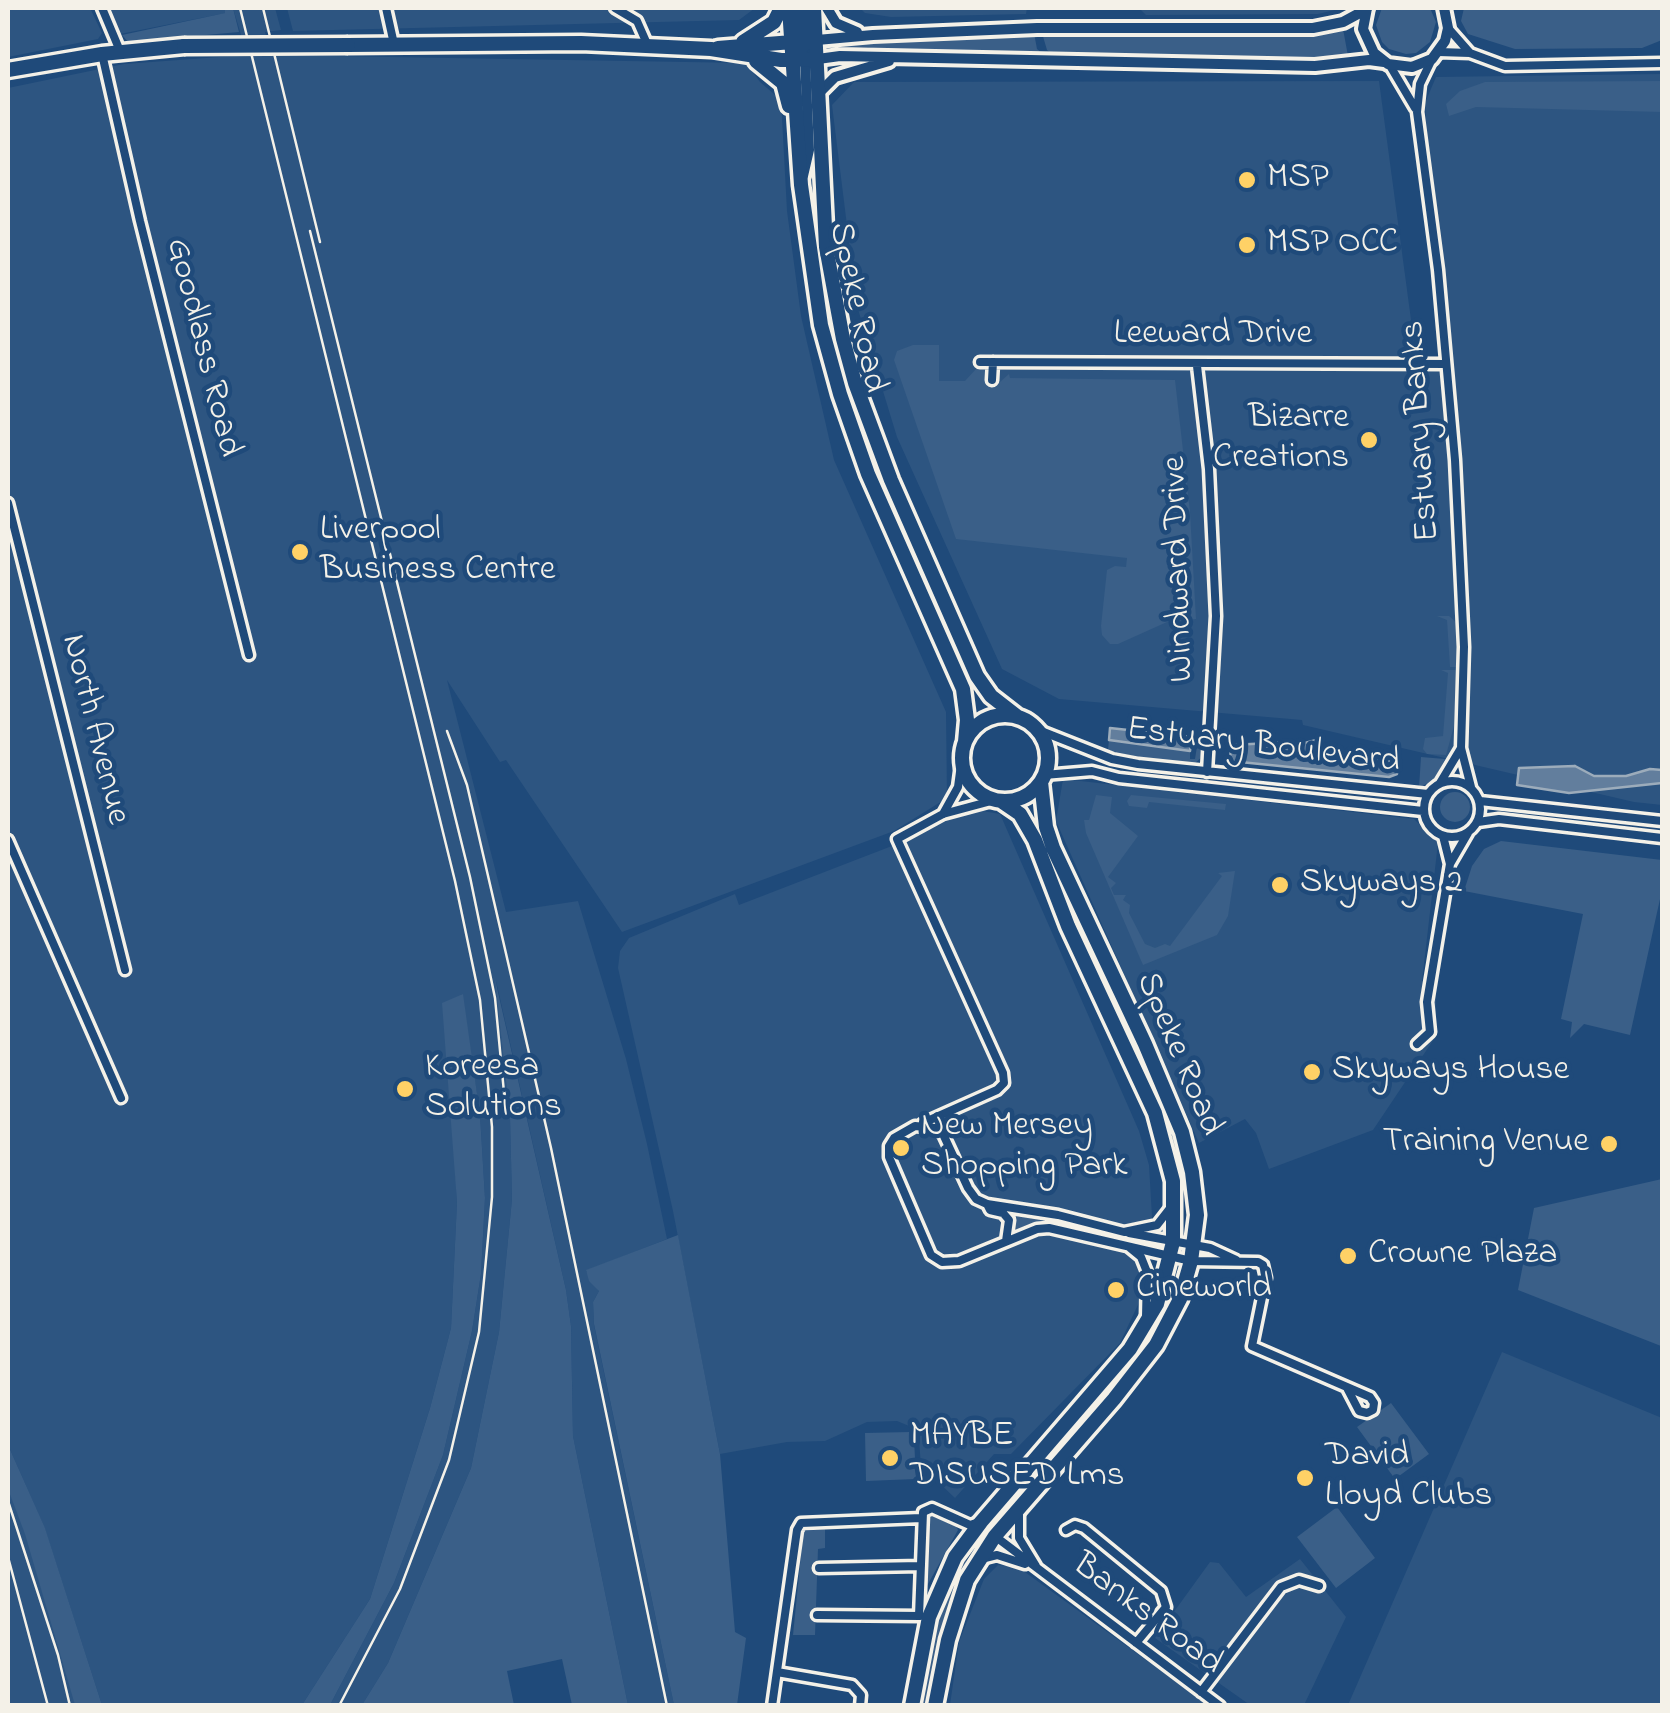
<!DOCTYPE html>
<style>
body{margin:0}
#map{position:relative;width:1670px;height:1713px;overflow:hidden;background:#1f4a7a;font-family:"Indie Flower",sans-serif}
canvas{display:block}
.frame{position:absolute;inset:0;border:10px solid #f4f1e8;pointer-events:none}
</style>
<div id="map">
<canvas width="1670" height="1713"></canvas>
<div class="frame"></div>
</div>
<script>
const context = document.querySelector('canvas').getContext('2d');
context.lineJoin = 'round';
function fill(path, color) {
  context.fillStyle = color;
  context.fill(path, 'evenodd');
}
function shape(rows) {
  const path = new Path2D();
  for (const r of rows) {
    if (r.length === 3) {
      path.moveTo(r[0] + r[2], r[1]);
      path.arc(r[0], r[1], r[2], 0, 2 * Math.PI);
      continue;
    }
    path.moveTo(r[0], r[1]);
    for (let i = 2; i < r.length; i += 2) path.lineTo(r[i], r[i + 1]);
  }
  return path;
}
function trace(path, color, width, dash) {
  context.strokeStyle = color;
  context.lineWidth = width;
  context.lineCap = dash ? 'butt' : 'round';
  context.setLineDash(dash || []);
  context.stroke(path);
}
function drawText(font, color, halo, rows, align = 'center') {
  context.font = font + ' "Indie Flower",sans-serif';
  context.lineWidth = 9;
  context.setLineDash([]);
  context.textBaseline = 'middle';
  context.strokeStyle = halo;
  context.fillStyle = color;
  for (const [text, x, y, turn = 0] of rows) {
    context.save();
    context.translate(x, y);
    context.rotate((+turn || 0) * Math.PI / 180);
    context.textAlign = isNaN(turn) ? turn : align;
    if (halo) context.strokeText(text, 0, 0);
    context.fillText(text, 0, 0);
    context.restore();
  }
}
const built = shape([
 [8,8,90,8,102,33,98,39,8,57],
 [96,8,225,8,226,13,110,36],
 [233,8,275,8,281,30,265,32,271,55,746,63,760,82,781,100,787,211,801,316,834,460,946,712,947,798,894,831,622,932,506,760,500,762,447,680,506,912,578,901,626,1059,647,1144,667,1239,586,1271,599,1291,593,1302,594,1325,674,1705,628,1705,573,1436,571,1326,566,1290,496,981,510,1118,512,1199,499,1332,471,1468,388,1663,362,1705,330,1705,394,1583,443,1455,472,1331,481,1274,485,1198,480,1115,462,994,454,1135,457,1202,451,1328,430,1408,370,1599,302,1705,102,1705,45,1529,8,1445,8,88,124,64,247,55],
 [287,8,755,8,739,20,293,31],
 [860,8,1027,8,1026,14,891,17,865,13],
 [1139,8,1343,8,1318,14,1146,15],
 [1662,74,1662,805,1634,802,1303,725,1302,720,1059,699,1002,669,897,437,857,306,832,105,854,82,1379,81,1418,372,1439,370,1425,103,1436,77],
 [1063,779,1414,819,1438,843,1422,981,1436,988,1436,1036,1373,1130,1269,1169,1256,1133,1245,1119,1199,1143,1056,821],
 [971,809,1000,814,1139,1131,1149,1165,1152,1217,1143,1294,1120,1343,1011,1454,994,1454,955,1498,921,1466,919,1440,914,1428,897,1421,867,1422,825,1441,787,1442,720,1454,673,1211,618,968,620,951,629,938,735,894,739,905,910,839],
 [1502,1352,1662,1418,1662,1705,1348,1705],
 [8,1461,83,1705,8,1705],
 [1300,1559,1346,1617,1304,1705,1250,1705,1155,1638,1210,1562,1219,1563,1246,1597],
 [998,1565,1018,1567,1208,1705,950,1705,959,1642,984,1579]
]);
const green = shape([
 [225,8,233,8,239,32,128,42,122,35,225,13],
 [1382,8,1430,8,1436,22,1430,42,1416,53,1406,54,1389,49,1382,42,1376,25],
 [1464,8,1662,8,1662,40,1642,48,1515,49,1468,34,1461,21],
 [1343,29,1348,56,1326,58,1113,60,1095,55,1053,55,1047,50,1042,33],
 [1034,33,1037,49,1048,58,923,59,868,47,826,49,825,45],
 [1662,81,1662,112,1476,107,1449,116,1446,104,1460,91,1485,82],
 [913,345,939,345,939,381,965,381,976,369,986,370,986,382,1000,382,1009,374,1010,378,1175,380,1190,512,1196,619,1167,622,1118,644,1110,644,1102,635,1101,626,1107,570,1115,566,1126,567,1127,558,956,539,894,360,897,351],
 [1437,616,1449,616,1456,622,1457,667,1450,667,1447,620],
 [1441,670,1457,670,1454,726,1446,755,1427,754,1423,749,1425,738,1443,736,1448,673],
 [1199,734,1206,734,1204,755,1194,764,1141,758,1108,750,1109,740,1190,751,1190,759,1195,759],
 [1421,757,1445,759,1435,779,1419,788],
 [1455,807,15],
 [1096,795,1112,797,1110,813,1138,836,1108,877,1116,883,1111,888,1114,895,1126,895,1123,900,1130,905,1129,913,1145,944,1155,948,1165,944,1170,946,1222,876,1218,873,1235,871,1228,916,1217,935,1143,965,1086,833,1084,820,1089,820],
 [1131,795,1226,804,1225,810,1149,802,1147,808,1129,806,1127,801],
 [1501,841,1662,860,1662,890,1630,1035,1584,1024,1570,1038,1572,1022,1561,1019,1583,914,1464,891,1472,866,1484,849],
 [495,979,566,1290,571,1326,573,1436,628,1705,572,1705,562,1659,507,1671,514,1705,362,1705,388,1663,471,1468,499,1332,512,1199,510,1118],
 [463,994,480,1115,485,1198,481,1274,472,1331,443,1455,394,1583,330,1705,302,1705,370,1599,430,1408,451,1328,457,1202,442,1003],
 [1662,1179,1661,1346,1518,1290,1534,1208],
 [1014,1214,1046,1219,1045,1224,1014,1233],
 [678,1235,720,1454,735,1632,746,1638,737,1705,674,1705,594,1324,593,1302,599,1291,589,1281,586,1270],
 [1391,1403,1429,1454,1395,1479,1357,1427],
 [910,1432,914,1438,916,1479,866,1481,865,1433],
 [8,1445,45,1528,102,1705,75,1705,25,1534,8,1489],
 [1337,1507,1375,1558,1336,1588,1297,1537],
 [938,1514,954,1522,958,1530,923,1593,926,1521,931,1515],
 [825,1529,825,1548,818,1549,815,1635,793,1635,803,1535,805,1531],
 [965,1561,970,1563,943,1631,929,1705,922,1706,924,1670,943,1604]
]);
const water = shape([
 [1110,728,1192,737,1190,751,1109,740,1110,728],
 [1316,740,1335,752,1398,763,1397,774,1389,777,1230,761,1231,745,1291,742,1294,746,1316,740],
 [1575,766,1594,776,1626,776,1650,769,1662,770,1662,783,1569,793,1517,785,1519,768,1575,766]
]);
const minor = shape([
 [102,8,120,51],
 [386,8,394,44],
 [615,8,637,21,648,46],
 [1448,28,1470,53],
 [1439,52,1470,53,1505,66,1662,63],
 [102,54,140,221,249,655],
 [1432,59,1420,84,1417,112,1438,270,1455,460,1464,647,1461,748,1471,787],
 [1389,64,1415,108],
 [980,362,1446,364],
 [1197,366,1209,469,1216,616,1207,772],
 [992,380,993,362],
 [8,503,125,970],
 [1036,729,1112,759,1138,764,1428,794],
 [1044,775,1092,771,1119,778,1423,811],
 [1452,809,28],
 [1440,783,1461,748],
 [1480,801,1662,821],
 [943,814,958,787,962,757],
 [1478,822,1499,819,1662,838],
 [1443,836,1450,864],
 [8,840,121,1098],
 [1417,1044,1430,1032,1427,1002,1450,864,1468,833],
 [923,1123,997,1090,1004,1083,1003,1073,897,839,943,814,995,800],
 [987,1204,990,1210,1003,1213,1009,1220,1006,1241],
 [1171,1207,1157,1225,1124,1232,1058,1215,987,1204,976,1199,968,1188,943,1134,935,1128,915,1126,894,1138,889,1146,889,1157,931,1255,942,1262,959,1261,1037,1229,1049,1228,1191,1261,1258,1262,1263,1265,1266,1278,1252,1346,1370,1397,1374,1403,1373,1410,1367,1413,1359,1411,1347,1388],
 [1129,1233,1210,1248,1236,1260],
 [1130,1248,1141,1257,1147,1272,1146,1317],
 [1019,1515,1019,1538,1036,1566],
 [1066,1530,1075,1525,1084,1528,1161,1591,1166,1607,1136,1643],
 [996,1537,1220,1706],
 [981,1559,997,1555,1025,1564],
 [819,1568,921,1566],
 [817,1615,920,1616],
 [919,1616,923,1512,932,1508,970,1525,979,1522],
 [777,1672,852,1685,861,1695,860,1706],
 [1201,1692,1281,1587,1299,1580,1319,1586],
 [772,1706,797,1530,801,1523,921,1518]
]);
const tertiary = shape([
 [827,8,836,23,857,32],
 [1367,8,1363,29,1374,53,1388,64,1412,67,1432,59,1445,41,1448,28,1444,8],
 [818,59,840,56,1315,66,1369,60,1384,62],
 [820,92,835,77,889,61],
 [803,176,809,150,805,60,817,40,873,35,1037,28,1313,28,1343,22,1367,9]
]);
const trunk = shape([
 [789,8,801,185,821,325,840,394,868,474,963,689,967,720,965,742],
 [814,8,826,247,843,339,855,383,891,480,977,676,991,696,1018,717],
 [743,42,774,22,781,8],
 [348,45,581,43,711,49,781,60,818,59],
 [802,47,805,42,803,8],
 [718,48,817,40],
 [756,61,783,83,789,106],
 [8,70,102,54,184,46],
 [1005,758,43],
 [912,1706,929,1617,955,1557,981,1522,1130,1349,1157,1304,1173,1242,1173,1181,1155,1113,1068,926,1035,840,1020,814,1001,801],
 [935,1706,948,1640,967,1580,995,1536,1114,1399,1156,1345,1180,1299,1191,1261,1197,1215,1192,1172,1182,1132,1145,1044,1053,848,1046,827,1041,782]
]);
const rail = shape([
 [240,8,455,881,480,1000,492,1127,492,1197,479,1332,449,1460,400,1589,339,1706],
 [263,8,320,242],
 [310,231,470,877,495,998,505,1103],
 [447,731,467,785,551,1148,667,1706],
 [8,1501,58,1655,70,1706],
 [8,1557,48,1706]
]);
const trunkBridge = shape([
 [184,46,348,45]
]);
const markers = [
 [1247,180,10,"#ffd166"],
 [1247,245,10,"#ffd166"],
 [1369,440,10,"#ffd166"],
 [300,552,10,"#ffd166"],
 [1280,885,10,"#ffd166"],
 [1312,1072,10,"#ffd166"],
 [405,1089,10,"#ffd166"],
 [1609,1144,10,"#ffd166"],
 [901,1148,10,"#ffd166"],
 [1348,1256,10,"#ffd166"],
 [1116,1290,10,"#ffd166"],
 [890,1458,10,"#ffd166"],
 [1305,1478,10,"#ffd166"]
];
const poiNames = [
 ["MSP",1267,180],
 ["MSP OCC",1267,245],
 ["Bizarre",1349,420,"right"],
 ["Creations",1349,460,"right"],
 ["Liverpool",320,532],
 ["Business Centre",320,572],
 ["Skyways 2",1300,885],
 ["Koreesa",425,1069],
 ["Solutions",425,1109],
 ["Skyways House",1332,1072],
 ["New Mersey",921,1128],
 ["Shopping Park",921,1168],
 ["Training Venue",1589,1144,"right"],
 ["Crowne Plaza",1368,1256],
 ["Cineworld",1136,1290],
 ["MAYBE",910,1438],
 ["DISUSED Lms",910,1478],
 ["David",1325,1458],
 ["Lloyd Clubs",1325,1498]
];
const streetNames = [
 ["Speke Road",855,308,78],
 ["Leeward Drive",1213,336],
 ["Goodlass Road",201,348,76],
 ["Estuary Banks",1423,431,-94],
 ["Windward Drive",1181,569,-92],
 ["North Avenue",93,730,76],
 ["Estuary Boulevard",1263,748,7],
 ["Speke Road",1177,1055,67],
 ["Banks Road",1146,1616,37]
];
fill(built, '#2d5581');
fill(green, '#3a5f88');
fill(water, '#627e9d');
trace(water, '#9cacbb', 2.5);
trace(minor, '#f4f1e8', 15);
trace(tertiary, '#f4f1e8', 18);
trace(trunk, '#f4f1e8', 21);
trace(minor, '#1f4a7a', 8);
trace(tertiary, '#1f4a7a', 10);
trace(trunk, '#1f4a7a', 14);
trace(rail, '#f4f1e8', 2.5);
trace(trunkBridge, '#f4f1e8', 21, []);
trace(trunkBridge, '#1f4a7a', 14);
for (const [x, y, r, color] of markers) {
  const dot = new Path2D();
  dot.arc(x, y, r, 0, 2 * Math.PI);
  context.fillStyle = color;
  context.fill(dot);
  trace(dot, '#1f4a7a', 4);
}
drawText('35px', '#f4f1e8', '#1f4a7a', poiNames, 'left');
drawText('35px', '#f4f1e8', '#1f4a7a', streetNames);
</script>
